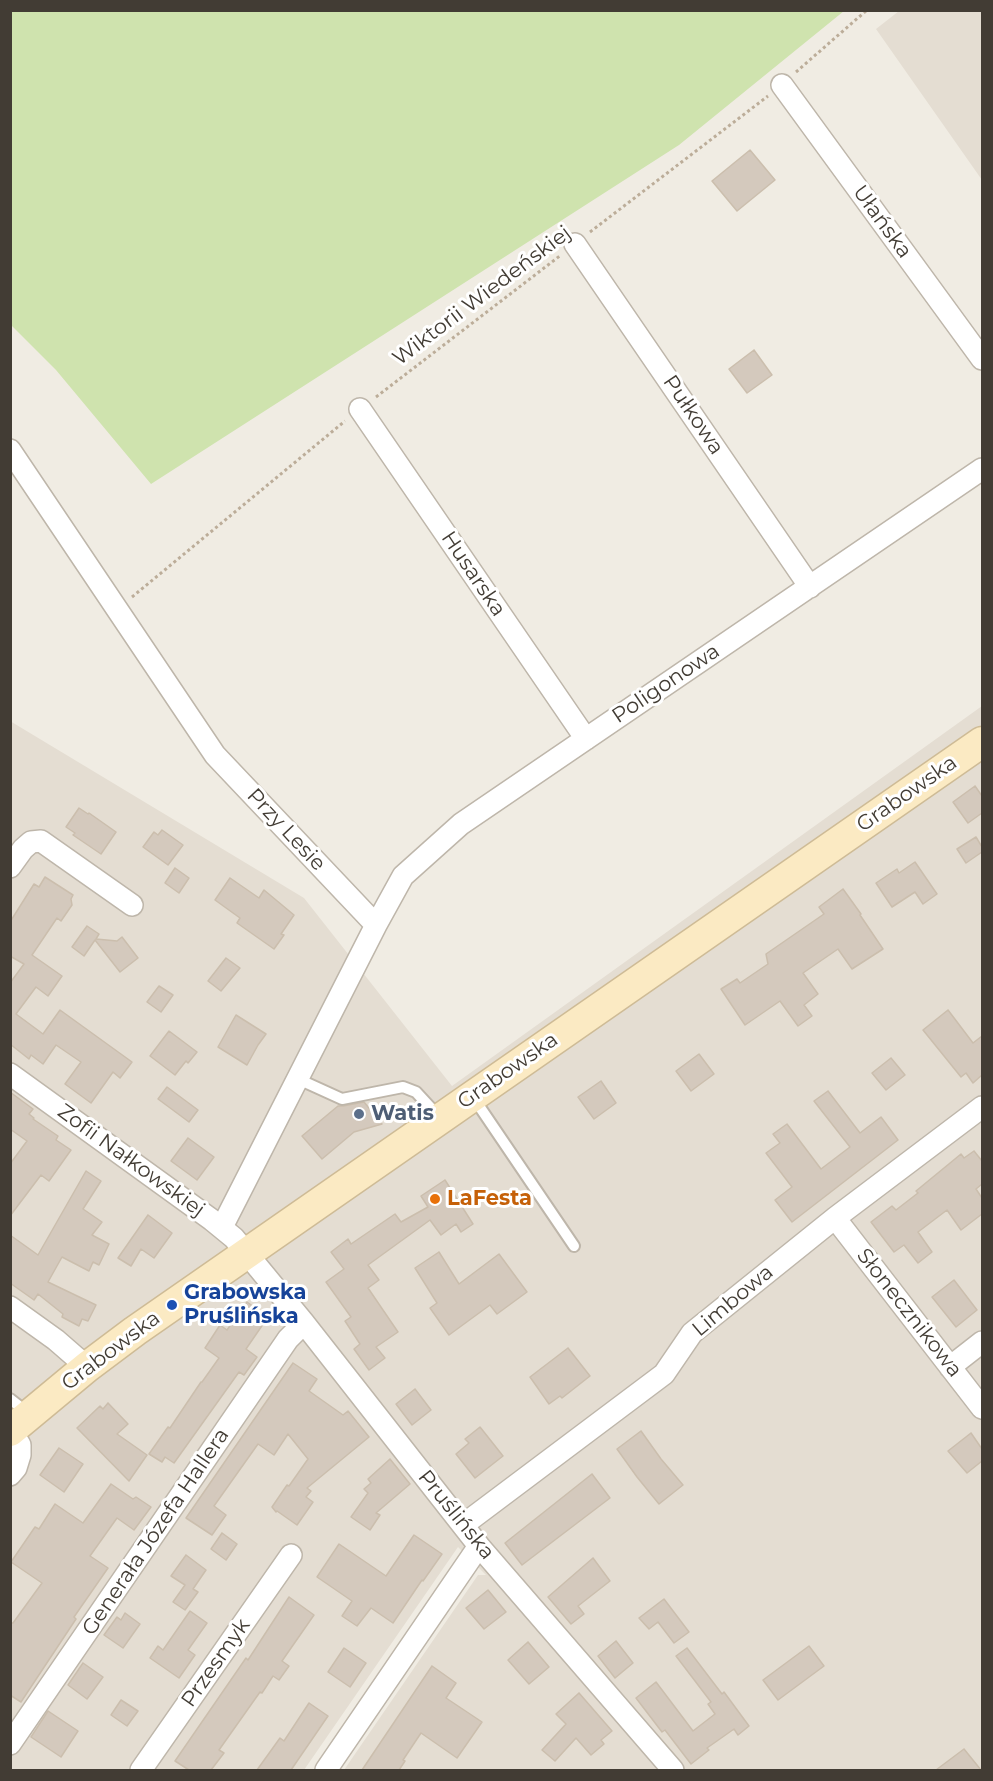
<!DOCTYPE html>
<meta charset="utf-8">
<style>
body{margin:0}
#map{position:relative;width:993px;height:1781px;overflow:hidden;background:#f0ece3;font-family:Montserrat,sans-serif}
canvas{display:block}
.frame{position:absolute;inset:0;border:12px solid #423c34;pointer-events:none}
</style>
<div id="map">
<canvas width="993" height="1781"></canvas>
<div class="frame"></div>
</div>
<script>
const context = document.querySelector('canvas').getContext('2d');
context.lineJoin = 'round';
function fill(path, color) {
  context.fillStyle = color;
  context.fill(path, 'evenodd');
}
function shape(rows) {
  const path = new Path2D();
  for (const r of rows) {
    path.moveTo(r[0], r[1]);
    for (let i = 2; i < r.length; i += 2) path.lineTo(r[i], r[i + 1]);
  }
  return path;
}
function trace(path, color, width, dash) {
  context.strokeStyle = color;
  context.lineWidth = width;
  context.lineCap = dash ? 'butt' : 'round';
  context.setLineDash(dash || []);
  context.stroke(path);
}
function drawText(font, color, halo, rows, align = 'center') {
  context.font = font + ' Montserrat,sans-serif';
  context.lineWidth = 6;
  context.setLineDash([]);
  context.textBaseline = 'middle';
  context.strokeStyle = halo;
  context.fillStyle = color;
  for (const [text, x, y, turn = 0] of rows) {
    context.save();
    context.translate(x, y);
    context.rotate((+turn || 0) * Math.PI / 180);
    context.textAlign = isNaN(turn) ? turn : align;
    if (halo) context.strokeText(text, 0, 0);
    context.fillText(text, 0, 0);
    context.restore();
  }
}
const residential = shape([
 [899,11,982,11,982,180,876,29],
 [982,706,982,1770,344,1770,478,1575,486,1575,458,1547,304,1770,11,1770,10,721,304,898,452,1086]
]);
const green = shape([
 [10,11,11,10,844,11,679,145,151,484,56,370,11,325]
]);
const building = shape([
 [750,150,775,180,737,211,712,181,750,150],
 [754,350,772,375,747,393,729,369,754,350],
 [975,786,982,796,982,813,968,823,953,802,975,786],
 [79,808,88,814,89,813,116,832,101,854,73,835,75,833,66,827,79,808],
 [162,830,183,845,168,865,143,847,154,832,158,835,162,830],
 [976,837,982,847,982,852,966,863,957,849,976,837],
 [915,862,937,894,923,904,915,892,892,907,876,883,897,869,899,873,915,862],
 [175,868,189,878,179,893,165,883,175,868],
 [45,877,73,895,71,899,72,905,61,921,57,918,32,955,62,976,48,996,36,987,16,1014,43,1034,60,1010,132,1062,120,1078,113,1072,91,1103,65,1084,81,1062,56,1045,43,1064,31,1055,29,1059,10,1044,10,983,24,964,10,956,10,922,34,884,39,887,45,877],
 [230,878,259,898,264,890,294,915,281,934,284,935,274,949,237,923,240,918,215,900,230,878],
 [843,889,861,914,860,915,883,949,852,969,838,949,803,973,818,994,804,1005,812,1016,798,1026,780,1001,745,1025,721,989,737,979,740,983,768,964,766,954,824,914,819,907,843,889],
 [87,926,99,934,96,939,117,941,122,937,138,958,120,972,95,940,84,956,72,947,87,926],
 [226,958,240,968,221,991,208,981,226,958],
 [159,986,173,995,161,1012,147,1002,159,986],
 [948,1010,973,1043,982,1036,982,1075,973,1083,966,1073,961,1077,923,1030,948,1010],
 [236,1015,266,1034,258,1045,247,1065,218,1047,236,1015],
 [169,1031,197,1052,188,1063,186,1061,175,1075,150,1056,169,1031],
 [699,1054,714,1074,691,1091,676,1071,699,1054],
 [891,1058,905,1075,886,1090,872,1073,891,1058],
 [601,1081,616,1103,594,1119,578,1097,601,1081],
 [167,1087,198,1110,189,1122,158,1099,167,1087],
 [828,1091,860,1133,881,1117,898,1140,792,1222,775,1200,792,1187,766,1153,780,1143,773,1134,787,1124,821,1169,850,1147,814,1101,828,1091],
 [10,1092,33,1109,29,1114,34,1118,33,1119,58,1136,56,1140,71,1150,49,1181,41,1175,10,1216,10,1164,27,1141,10,1129,10,1092],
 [364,1102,382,1124,354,1132,322,1159,302,1136,338,1106,343,1106,364,1102],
 [188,1138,214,1157,197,1180,171,1161,188,1138],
 [974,1151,982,1161,982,1184,976,1189,982,1198,982,1214,961,1230,947,1210,918,1232,932,1252,918,1263,904,1245,894,1252,871,1222,892,1206,896,1210,918,1193,916,1191,961,1154,964,1158,974,1151],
 [86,1171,101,1181,83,1209,102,1222,92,1235,109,1244,99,1265,93,1262,89,1271,62,1257,48,1282,96,1305,88,1321,82,1319,79,1326,62,1317,63,1314,38,1294,34,1300,10,1283,10,1235,38,1255,86,1171],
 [445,1180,473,1224,461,1232,456,1224,441,1235,430,1220,368,1265,379,1280,368,1288,398,1332,376,1347,385,1358,369,1370,354,1349,360,1344,345,1321,351,1317,326,1282,344,1269,331,1252,348,1239,351,1244,395,1214,401,1222,428,1207,421,1196,445,1180],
 [148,1215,172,1233,154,1258,141,1249,131,1266,118,1258,148,1215],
 [439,1252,459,1284,499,1254,527,1292,497,1314,490,1305,449,1335,430,1308,437,1303,415,1268,439,1252],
 [954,1280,977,1310,956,1327,932,1297,954,1280],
 [247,1302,268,1317,246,1349,257,1357,244,1375,239,1372,174,1463,165,1457,162,1462,149,1454,168,1427,170,1428,201,1382,202,1382,219,1358,205,1348,220,1325,227,1330,247,1302],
 [568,1348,590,1376,562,1398,560,1396,549,1404,530,1377,568,1348],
 [293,1363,317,1379,309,1391,343,1415,348,1411,369,1437,307,1488,311,1491,306,1497,313,1502,297,1525,277,1511,276,1512,272,1507,287,1485,289,1486,308,1459,288,1434,274,1455,258,1444,214,1506,226,1515,212,1535,186,1518,293,1363],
 [415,1389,431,1410,412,1425,396,1404,415,1389],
 [108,1403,128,1424,117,1434,147,1455,129,1481,77,1428,100,1406,103,1409,108,1403],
 [480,1427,503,1456,475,1478,456,1454,469,1443,465,1439,480,1427],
 [641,1431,661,1459,683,1485,659,1504,637,1477,617,1449,641,1431],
 [971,1433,982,1449,982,1461,967,1473,948,1451,971,1433],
 [59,1448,83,1464,64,1492,40,1475,59,1448],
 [390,1459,410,1484,376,1513,380,1515,370,1530,351,1517,368,1493,364,1489,371,1483,368,1479,390,1459],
 [592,1474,610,1498,522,1565,505,1543,592,1474],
 [111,1484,133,1499,136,1497,151,1507,134,1530,117,1518,90,1556,108,1568,74,1617,76,1619,21,1702,10,1695,10,1623,13,1623,42,1583,11,1562,35,1527,39,1529,55,1504,83,1523,111,1484],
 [222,1533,237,1544,226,1560,211,1549,222,1533],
 [414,1535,442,1554,423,1581,422,1580,393,1623,371,1608,357,1626,342,1616,352,1601,317,1577,339,1544,386,1576,414,1535],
 [186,1555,206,1570,193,1589,198,1592,185,1610,173,1602,185,1585,171,1576,186,1555],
 [593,1558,610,1581,578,1606,584,1614,571,1624,548,1597,593,1558],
 [488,1590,506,1612,484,1629,466,1608,488,1590],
 [289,1597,314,1615,282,1661,289,1666,279,1680,273,1676,262,1693,260,1692,219,1750,224,1753,211,1770,189,1770,175,1761,246,1658,248,1660,289,1597],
 [664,1599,689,1632,674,1643,658,1622,649,1629,639,1618,664,1599],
 [190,1611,207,1623,188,1650,195,1655,179,1678,150,1658,158,1646,163,1650,190,1611],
 [125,1613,140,1624,123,1648,104,1635,117,1617,121,1620,125,1613],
 [616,1641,633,1663,615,1678,598,1656,616,1641],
 [528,1642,549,1667,529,1684,508,1660,528,1642],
 [809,1646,824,1666,778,1700,763,1680,809,1646],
 [344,1648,366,1663,350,1687,328,1672,344,1648],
 [687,1648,722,1694,724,1692,749,1726,738,1735,734,1729,707,1748,709,1750,691,1764,665,1730,662,1732,636,1698,656,1682,693,1731,715,1714,708,1704,711,1702,676,1656,687,1648],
 [83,1663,103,1677,87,1699,68,1685,83,1663],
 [432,1666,456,1683,446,1698,482,1722,457,1758,421,1733,403,1760,405,1761,399,1770,362,1770,432,1666],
 [579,1693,612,1731,601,1740,604,1744,591,1755,576,1738,555,1761,542,1750,566,1724,556,1714,579,1693],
 [121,1700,138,1711,127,1726,111,1715,121,1700],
 [309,1703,328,1716,291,1770,257,1770,280,1738,284,1741,309,1703],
 [48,1711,78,1731,61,1757,31,1737,48,1711],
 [964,1749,981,1770,936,1770,964,1749]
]);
const path = shape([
 [796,72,867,10],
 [590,232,768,96],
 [376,397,561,255],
 [132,597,345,421]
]);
const lane = shape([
 [298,1079,342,1099,403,1087,416,1092,440,1118],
 [473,1097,574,1246],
 [10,1399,29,1414]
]);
const street = shape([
 [782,85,982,359],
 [575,244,810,587],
 [360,409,586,739],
 [10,450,215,755,376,925,222,1227],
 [10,867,23,849,31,842,41,841,132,905],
 [376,925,403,876,461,824,982,469],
 [10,1074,212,1220,234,1238,304,1323,479,1546,673,1770],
 [835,1218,982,1408],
 [10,1307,56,1340,87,1367],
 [950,1367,982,1342],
 [10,1475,16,1468,20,1455,20,1445,11,1430],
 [463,1525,664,1374,692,1333,835,1218,982,1107],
 [10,1744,288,1339,304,1323],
 [141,1770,291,1555],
 [326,1770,479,1546]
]);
const secondary = shape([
 [10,1431,87,1367,135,1331,982,742]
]);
const markers = [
 [359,1114,6,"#5c6f8a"],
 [435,1199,6,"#e8710a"],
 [172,1305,6,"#1a4fb4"]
];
const streetNames = [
 ["Ułańska",882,222,54],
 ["Wiktorii Wiedeńskiej",482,296,-37],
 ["Pułkowa",693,415,56],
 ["Husarska",473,574,56],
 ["Poligonowa",666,684,-34],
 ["Grabowska",907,794,-35],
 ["Przy Lesie",286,830,47],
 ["Grabowska",508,1071,-35],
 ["Zofii Nałkowskiej",131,1161,36],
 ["Limbowa",733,1301,-40],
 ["Słonecznikowa",909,1313,52],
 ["Grabowska",111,1351,-37],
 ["Pruślińska",456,1515,51],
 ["Generała Józefa Hallera",156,1532,-56],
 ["Przesmyk",216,1663,-55]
];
const serviceNames = [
 ["Watis",371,1114]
];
const foodNames = [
 ["LaFesta",447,1199]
];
const transitNames = [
 ["Grabowska",184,1293],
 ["Pruślińska",184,1317]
];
fill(residential, '#e4ddd2');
fill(green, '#cfe3ae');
fill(building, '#d4c9bd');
trace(building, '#cbbead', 1.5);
trace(lane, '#beb6aa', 14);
trace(street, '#beb6aa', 24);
trace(secondary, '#cebb96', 33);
trace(path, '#bcad99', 3, [3, 3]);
trace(lane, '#fff', 10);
trace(street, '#fff', 21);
trace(secondary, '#fbeac3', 30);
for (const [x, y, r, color] of markers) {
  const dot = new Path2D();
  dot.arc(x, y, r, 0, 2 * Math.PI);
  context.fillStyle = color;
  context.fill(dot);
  trace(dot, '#fff', 2);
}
drawText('21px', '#423c34', '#fff', streetNames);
drawText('bold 21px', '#4e5e75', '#fff', serviceNames, 'left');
drawText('bold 21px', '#c56008', '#fff', foodNames, 'left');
drawText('bold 21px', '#164399', '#fff', transitNames, 'left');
</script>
